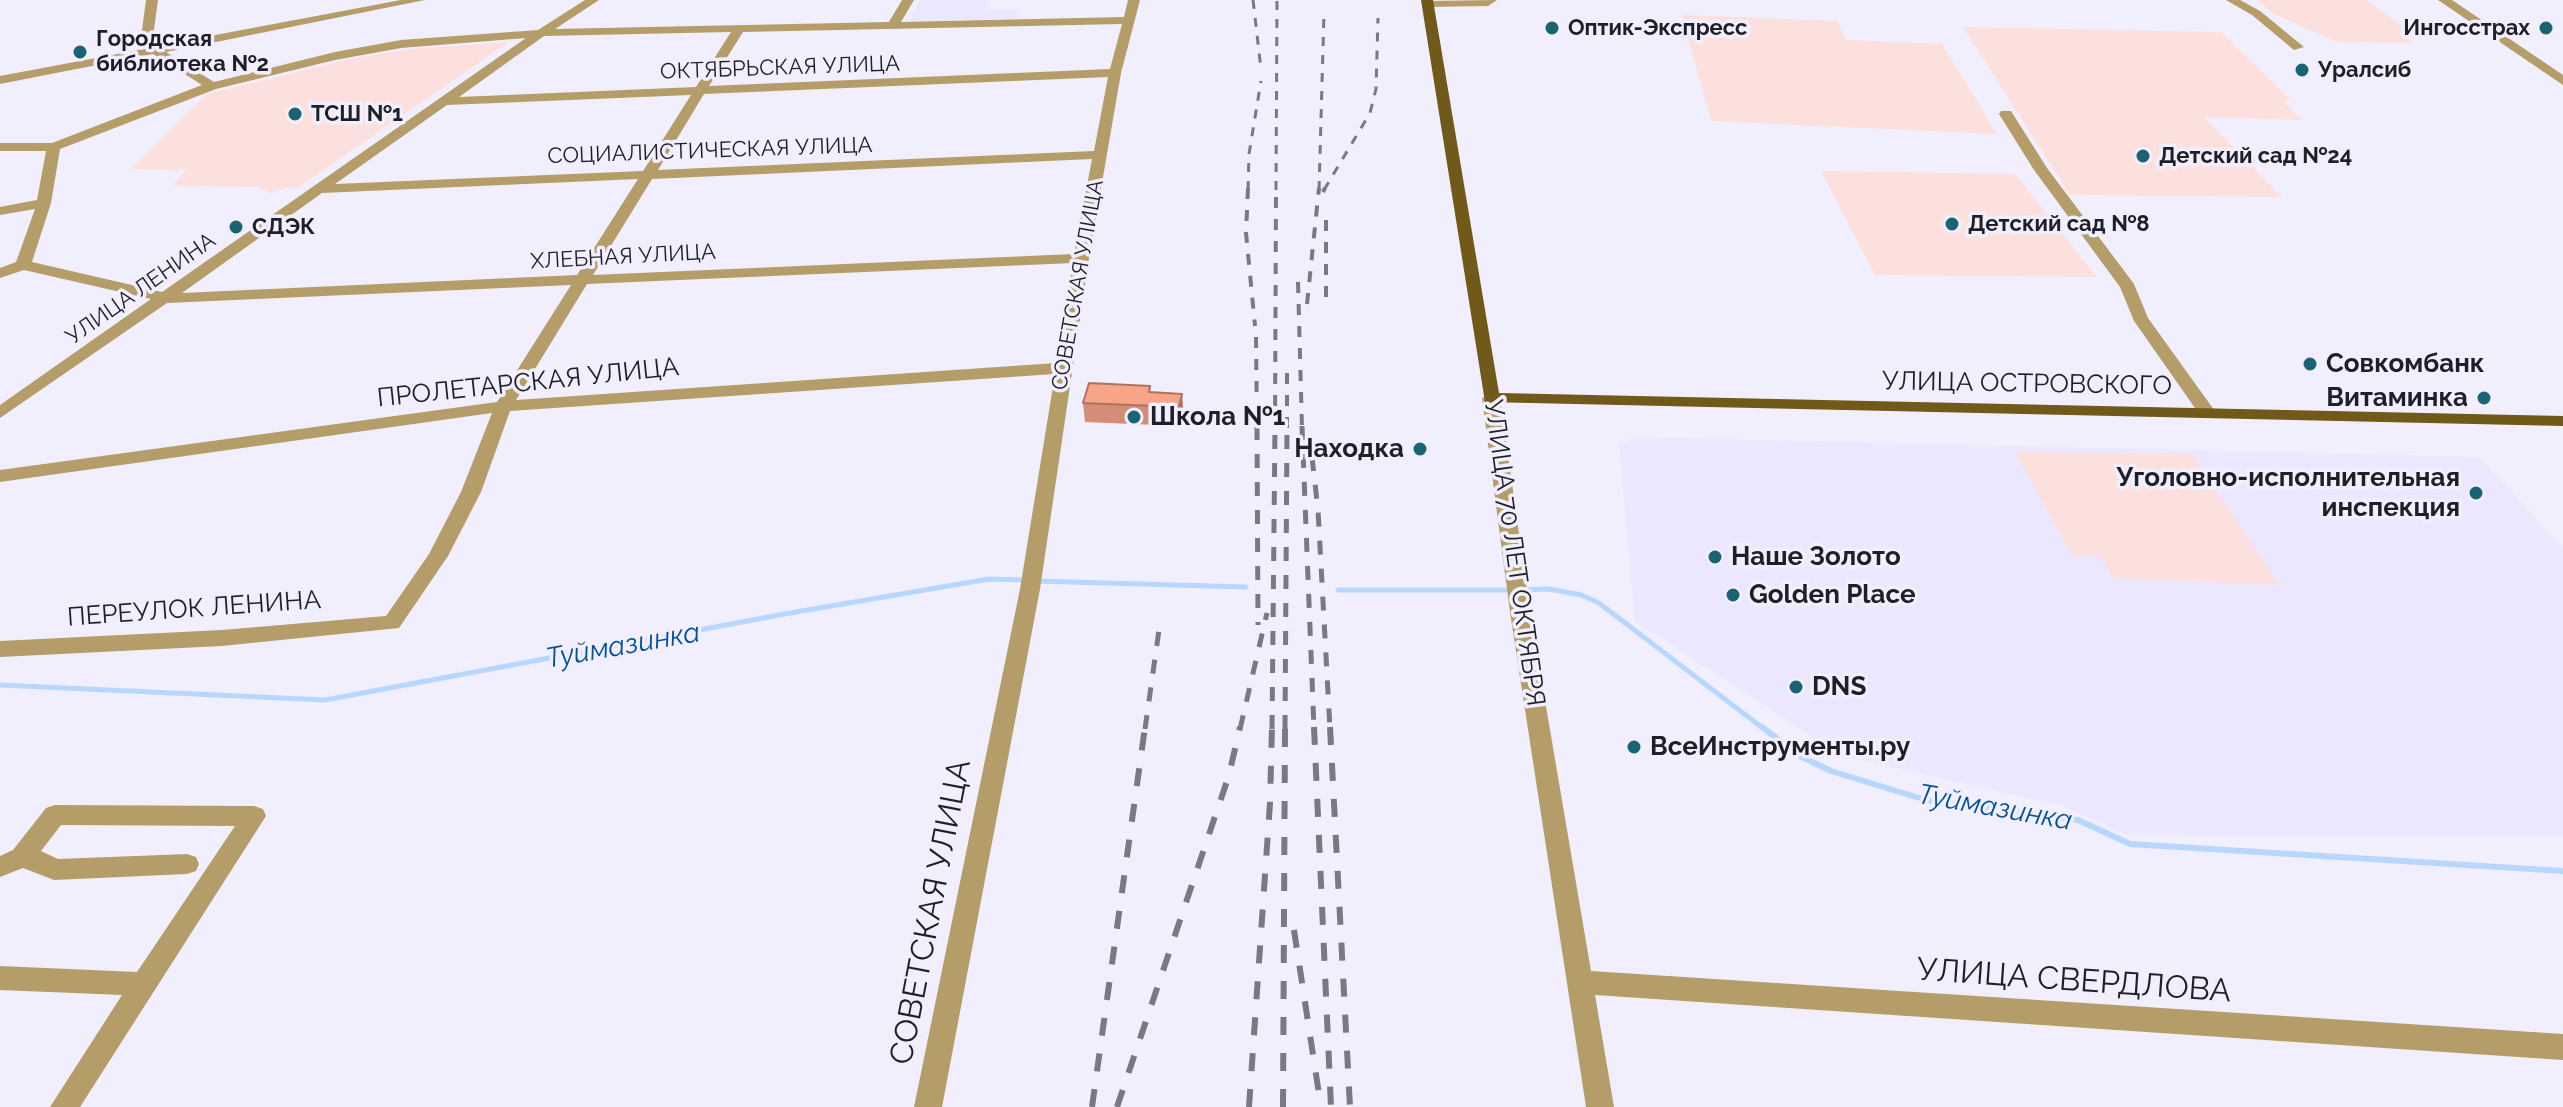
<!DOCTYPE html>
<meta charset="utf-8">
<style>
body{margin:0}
canvas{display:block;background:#f1effd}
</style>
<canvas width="2563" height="1107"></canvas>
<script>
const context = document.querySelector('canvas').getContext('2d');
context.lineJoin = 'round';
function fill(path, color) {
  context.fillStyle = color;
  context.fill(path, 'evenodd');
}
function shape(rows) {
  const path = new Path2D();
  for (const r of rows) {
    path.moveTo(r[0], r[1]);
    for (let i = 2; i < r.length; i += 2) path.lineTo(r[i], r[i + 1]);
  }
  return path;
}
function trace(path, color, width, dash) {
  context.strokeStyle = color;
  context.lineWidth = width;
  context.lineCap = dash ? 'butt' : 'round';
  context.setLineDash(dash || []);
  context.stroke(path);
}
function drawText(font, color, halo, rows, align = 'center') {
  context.font = font + ' Raleway,sans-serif';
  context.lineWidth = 7;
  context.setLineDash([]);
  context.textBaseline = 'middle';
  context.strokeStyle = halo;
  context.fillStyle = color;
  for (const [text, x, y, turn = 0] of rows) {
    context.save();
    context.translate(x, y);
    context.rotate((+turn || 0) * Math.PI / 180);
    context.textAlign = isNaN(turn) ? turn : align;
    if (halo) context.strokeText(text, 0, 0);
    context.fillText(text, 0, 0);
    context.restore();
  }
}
const built = shape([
 [920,0,989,0,986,10,1021,10,1018,19,910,21],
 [1636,437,2480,457,2563,548,2563,836,2127,835,2061,805,1842,756,1635,621,1619,444]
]);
const education = shape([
 [2257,0,2366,0,2416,36,2406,37,2414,43,2336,42,2272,13],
 [1682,15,1837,21,1846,40,1942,44,1997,134,1711,121],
 [1963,27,2221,32,2291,100,2283,101,2302,120,2204,117,2282,197,2070,195],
 [509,42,296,189,286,188,270,193,256,187,172,186,187,170,131,169,206,94,359,57,411,49],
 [1821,171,2015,174,2097,277,1875,275],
 [2015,452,2191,454,2279,585,2113,578,2101,557,2073,556]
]);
const streamFar1 = shape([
 [1035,581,1246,587],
 [1338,590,1511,590],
 [1521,590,1549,589,1581,595,1599,603,1764,729],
 [0,685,325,700,790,613,989,579,1025,580]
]);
const stream = shape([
 [1762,727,1800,756,1831,771,1926,800,2078,820,2130,844,2563,871]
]);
const minor = shape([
 [146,0,158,0,152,44,157,46,401,0,425,0,166,52,214,82,335,52,401,40,538,30,585,0,599,0,555,29,889,22,902,0,914,0,901,22,1124,17,1128,0,1140,0,1121,73,1089,258,1040,589,942,1107,914,1107,1020,589,1055,374,510,411,481,492,448,556,399,628,222,646,0,657,0,641,222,630,386,616,429,554,461,492,492,413,0,482,0,470,497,402,571,285,167,303,0,418,0,405,151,299,24,270,0,278,0,268,16,262,35,209,0,215,0,207,37,200,46,151,0,151,0,143,52,143,202,85,153,54,0,84,0,76,144,49,140,45,146,0],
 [1122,24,1110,69,709,86,743,32,1122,24],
 [731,32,696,87,459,97,544,36,731,32],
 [526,38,162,292,32,262,51,203,60,149,216,89,335,60,401,48,526,38],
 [1108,77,1094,151,658,170,704,94,1108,77],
 [691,95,643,171,335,184,447,105,691,95],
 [1092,159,1074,254,593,275,652,179,1092,159],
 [638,179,577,275,182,293,322,193,638,179],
 [1073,263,1056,363,516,400,587,284,1073,263],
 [1497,0,1488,6,1428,7,1422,4,1428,1,1497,0],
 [2226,0,2240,0,2260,11,2304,47,2294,50,2252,15,2226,0],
 [2438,0,2452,0,2563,75,2563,85,2438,0],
 [2001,111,2011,111,2047,168,2134,284,2148,318,2217,414,2214,418,2202,418,2134,321,2120,287,2034,170,1999,114,2001,111],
 [1491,393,1500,398,1530,612,1591,971,2563,1034,2563,1060,1595,995,1614,1107,1586,1107,1510,612,1482,398,1491,393],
 [55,805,254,806,263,809,266,816,80,1107,50,1107,122,995,0,990,0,966,137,972,235,826,61,825,41,851,58,859,187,854,196,857,199,864,196,871,187,874,54,880,23,868,0,877,0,856,13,850,46,808,55,805]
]);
const major = shape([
 [1421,0,1433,0,1499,393,2563,416,2563,426,1485,402,1421,0]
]);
const railFar3 = shape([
 [1253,0,1261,69],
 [1248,190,1249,154,1261,81],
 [1276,190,1277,0],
 [1319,190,1324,13],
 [1324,190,1370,113,1376,89,1378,18]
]);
const railFar2 = shape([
 [1248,188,1246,233,1255,326],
 [1323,192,1325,188],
 [1326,220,1326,300],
 [1298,282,1302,428],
 [1307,304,1319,188],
 [1256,337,1257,428],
 [1275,428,1276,188],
 [1287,428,1287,363]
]);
const railFar1 = shape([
 [1257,426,1258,625],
 [1302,426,1314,729],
 [1312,457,1318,510,1330,729],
 [1145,729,1159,630],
 [1240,729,1267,613],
 [1272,729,1275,426],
 [1285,729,1287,426]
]);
const rail = shape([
 [1314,727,1331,1107],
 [1330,727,1350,1107],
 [1294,930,1321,1107],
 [1092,1107,1145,727],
 [1117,1107,1229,775,1240,727],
 [1249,1107,1270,803,1272,727],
 [1283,1107,1285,727]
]);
const wall = shape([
 [1182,394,1183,412,1180,426,1085,422,1083,403]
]);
const shadedWall = shape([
 [1182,394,1183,412,1180,426,1179,407]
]);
const building = shape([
 [1089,383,1150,386,1149,392,1182,394,1179,407,1083,403,1089,383]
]);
const markers = [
 [1552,28,8,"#1a6371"],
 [2546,28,8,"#1a6371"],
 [80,52,8,"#1a6371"],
 [2302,70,8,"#1a6371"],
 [295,114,8,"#1a6371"],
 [2143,156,8,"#1a6371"],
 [1952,224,8,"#1a6371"],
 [236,227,8,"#1a6371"],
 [2310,364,8,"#1a6371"],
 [2484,398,8,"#1a6371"],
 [1134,417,8,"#1a6371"],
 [1420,449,8,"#1a6371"],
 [2476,493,8,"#1a6371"],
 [1715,557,8,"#1a6371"],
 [1733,595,8,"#1a6371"],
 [1796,687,8,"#1a6371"],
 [1634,747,8,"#1a6371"]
];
const farPoinames = [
 ["Оптик-Экспресс",1568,28],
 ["Ингосстрах",2530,28,"right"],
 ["Городская",96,39],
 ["библиотека №2",96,64],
 ["Уралсиб",2318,70],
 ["ТСШ №1",311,114],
 ["Детский сад №24",2159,156],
 ["Детский сад №8",1968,224],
 ["СДЭК",252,227]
];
const farStreetnames = [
 ["ОКТЯБРЬСКАЯ УЛИЦА",780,68,-2],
 ["СОЦИАЛИСТИЧЕСКАЯ УЛИЦА",710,151,-2],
 ["ХЛЕБНАЯ УЛИЦА",623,257,-3],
 ["СОВЕТСКАЯ УЛИЦА",1078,285,-80],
 ["УЛИЦА ЛЕНИНА",141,289,-35]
];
const poiNames = [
 ["Совкомбанк",2326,364],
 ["Витаминка",2468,398,"right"],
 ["Школа №1",1150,417],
 ["Находка",1404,449,"right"],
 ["Уголовно-исполнительная",2460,478,"right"],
 ["инспекция",2460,508,"right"],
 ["Наше Золото",1731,557],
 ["Golden Place",1749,595],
 ["DNS",1812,687],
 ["ВсеИнструменты.ру",1650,747]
];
const streetNames = [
 ["ПРОЛЕТАРСКАЯ УЛИЦА",528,383,-6],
 ["УЛИЦА ОСТРОВСКОГО",2027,384,1],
 ["УЛИЦА 70 ЛЕТ ОКТЯБРЯ",1514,553,82],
 ["ПЕРЕУЛОК ЛЕНИНА",194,609,-4]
];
const waterNames = [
 ["Туймазинка",623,646,-10],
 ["Туймазинка",1995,808,10]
];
const nearStreetnames = [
 ["СОВЕТСКАЯ УЛИЦА",931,912,-79],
 ["УЛИЦА СВЕРДЛОВА",2074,981,4]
];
fill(built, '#eae7fe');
fill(education, '#fbe0dd');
trace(streamFar1, '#b8d7fe', 5);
trace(stream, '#b8d7fe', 6);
fill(minor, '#b49d69');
fill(major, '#71591a');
trace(railFar3, '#7a7883', 3, [9, 9]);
trace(railFar2, '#7a7883', 4, [11, 11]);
trace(railFar1, '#7a7883', 5, [14, 14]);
trace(rail, '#7a7883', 6, [18, 18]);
fill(wall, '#d48d76');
fill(shadedWall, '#ad7360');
fill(building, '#f7a489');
trace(building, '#ad7360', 2);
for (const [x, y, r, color] of markers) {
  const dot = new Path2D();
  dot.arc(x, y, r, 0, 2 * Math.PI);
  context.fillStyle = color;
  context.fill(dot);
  trace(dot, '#f1effd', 3);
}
drawText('bold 22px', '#201f27', '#f1effd', farPoinames, 'left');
drawText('22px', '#201f27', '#f1effd', farStreetnames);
drawText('bold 26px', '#201f27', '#f1effd', poiNames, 'left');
drawText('26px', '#201f27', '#f1effd', streetNames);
drawText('italic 28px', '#03519a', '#f1effd', waterNames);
drawText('32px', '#201f27', '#f1effd', nearStreetnames);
</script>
